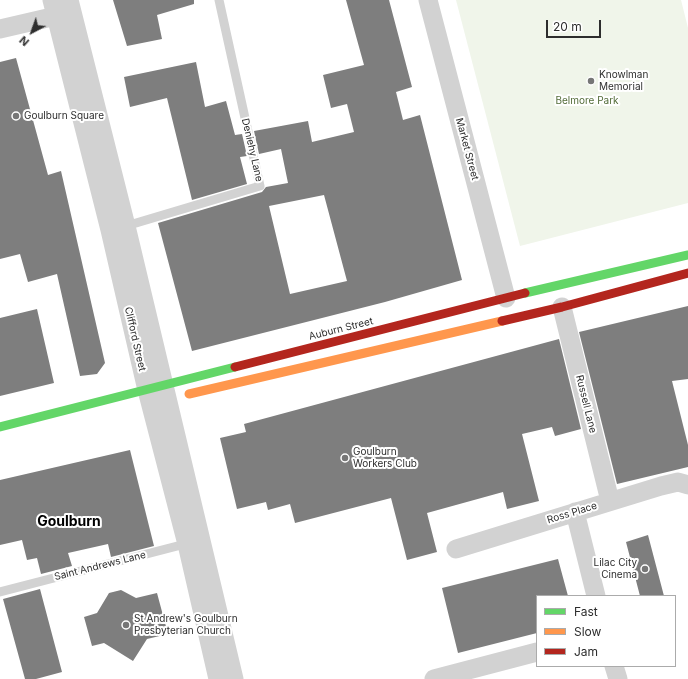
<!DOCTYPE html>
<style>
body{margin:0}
#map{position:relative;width:688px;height:679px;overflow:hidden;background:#fff;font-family:Inter,sans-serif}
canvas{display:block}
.legend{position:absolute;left:536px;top:595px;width:140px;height:72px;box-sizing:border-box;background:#fff;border:1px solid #ababab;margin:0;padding:5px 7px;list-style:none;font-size:12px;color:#2d2d2d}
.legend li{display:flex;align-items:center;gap:8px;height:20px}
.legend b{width:20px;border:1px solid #ababab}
.north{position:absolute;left:12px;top:12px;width:40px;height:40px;-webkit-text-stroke:3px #fff;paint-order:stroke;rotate:221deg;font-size:11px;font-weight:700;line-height:16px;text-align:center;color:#2d2d2d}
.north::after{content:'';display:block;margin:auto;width:14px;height:18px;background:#2d2d2d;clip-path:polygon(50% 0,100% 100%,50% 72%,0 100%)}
.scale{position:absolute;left:546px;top:20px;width:55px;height:18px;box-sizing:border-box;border:2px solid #2d2d2d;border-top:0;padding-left:5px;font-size:12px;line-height:14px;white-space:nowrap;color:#2d2d2d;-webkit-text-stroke:3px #fff;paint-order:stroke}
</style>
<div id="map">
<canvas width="688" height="679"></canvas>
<ul class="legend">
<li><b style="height:5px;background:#63d668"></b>Fast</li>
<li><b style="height:5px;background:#ff974d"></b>Slow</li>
<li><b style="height:5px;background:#b3261e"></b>Jam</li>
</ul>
<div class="north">N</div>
<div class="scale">20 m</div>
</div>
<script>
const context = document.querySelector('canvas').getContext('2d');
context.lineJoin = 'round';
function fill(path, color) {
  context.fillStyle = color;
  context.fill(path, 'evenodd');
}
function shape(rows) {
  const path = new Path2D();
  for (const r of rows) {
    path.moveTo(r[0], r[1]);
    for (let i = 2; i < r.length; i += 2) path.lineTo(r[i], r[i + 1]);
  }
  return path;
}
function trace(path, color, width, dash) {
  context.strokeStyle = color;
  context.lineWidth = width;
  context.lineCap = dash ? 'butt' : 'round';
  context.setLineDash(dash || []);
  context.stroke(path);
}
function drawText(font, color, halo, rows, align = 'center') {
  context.font = font + ' Inter,sans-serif';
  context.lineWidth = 4;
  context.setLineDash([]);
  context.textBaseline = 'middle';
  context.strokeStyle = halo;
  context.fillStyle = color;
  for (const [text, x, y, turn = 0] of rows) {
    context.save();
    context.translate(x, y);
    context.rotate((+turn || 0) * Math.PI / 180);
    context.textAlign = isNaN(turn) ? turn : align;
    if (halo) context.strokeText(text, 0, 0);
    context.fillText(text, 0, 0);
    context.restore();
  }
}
const green = shape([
 [456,0,681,0,688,28,688,203,520,246]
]);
const building = shape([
 [113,0,194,0,194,4,157,15,162,39,127,46],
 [346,0,389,0,412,87,396,92,403,120,420,115,462,280,385,302,192,351,158,223,262,192,266,187,288,183,281,149,259,154,254,131,308,121,312,142,354,132,347,104,331,108,323,75,364,65],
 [324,195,347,281,290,294,269,206],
 [16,58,48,175,61,171,105,363,97,374,80,376,57,274,28,282,20,254,0,259,0,62],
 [196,62,205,107,226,101,235,135,242,134,247,156,240,157,247,184,192,200,167,98,130,107,124,77],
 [688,306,688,379,672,381,688,445,688,467,617,484,579,332],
 [37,309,54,383,0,396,0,318],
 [559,339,581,429,555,436,552,427,522,434,539,501,507,509,503,492,427,513,437,552,407,560,391,498,295,523,290,504,268,510,266,502,237,509,220,438,246,432,244,424],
 [130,450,154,546,111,557,108,544,68,553,72,566,41,574,37,558,27,560,22,540,0,545,0,480],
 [648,535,664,596,640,596,626,542],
 [558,559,568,596,537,596,537,633,458,653,442,588],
 [40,589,62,672,36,679,25,679,3,599],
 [121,590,136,598,157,593,168,634,147,639,133,661,104,643,92,646,84,617,97,613,109,593]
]);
const lane = shape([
 [126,226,260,186,219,0],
 [0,592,189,543]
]);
const street = shape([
 [52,0,110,230,147,390,187,544,218,679],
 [69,0,126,226,234,679],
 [428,0,506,298],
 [0,29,69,13],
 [562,307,610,501],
 [575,512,596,596],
 [456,549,661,486,678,482,688,485],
 [614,666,618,679],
 [434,679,537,652]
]);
const fast = shape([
 [525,293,688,255],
 [0,427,235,367]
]);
const slow = shape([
 [189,394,502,321]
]);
const jam = shape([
 [502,321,562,307,688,273],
 [235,367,525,293]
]);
const markers = [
 [591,81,4,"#767676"],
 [16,116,4,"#767676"],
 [345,458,4,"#767676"],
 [645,569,4,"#767676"],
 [126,625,4,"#767676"]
];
const poiNames = [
 ["Knowlman",599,75],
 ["Memorial",599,87],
 ["Goulburn Square",24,116],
 ["Goulburn",353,452],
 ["Workers Club",353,464],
 ["Lilac City",637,563,"right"],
 ["Cinema",637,575,"right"],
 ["St Andrew's Goulburn",134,619],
 ["Presbyterian Church",134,631]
];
const parkNames = [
 ["Belmore Park",587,101]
];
const streetNames = [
 ["Market Street",467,149,75],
 ["Deniehy Lane",252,150,77],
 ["Auburn Street",341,329,-14],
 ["Clifford Street",135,339,77],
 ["Russell Lane",586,404,76],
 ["Ross Place",572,513,-17],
 ["Saint Andrews Lane",100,566,-14]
];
const districtNames = [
 ["Goulburn",69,522]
];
fill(green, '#f0f5ea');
fill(building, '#7e7e7e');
trace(lane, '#d2d2d2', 9);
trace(street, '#d2d2d2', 19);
trace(fast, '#63d668', 9);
trace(slow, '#ff974d', 9);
trace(jam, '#b3261e', 9);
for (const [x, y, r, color] of markers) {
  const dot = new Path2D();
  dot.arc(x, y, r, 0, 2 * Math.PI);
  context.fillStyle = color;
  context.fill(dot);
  trace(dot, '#fff', 1.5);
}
drawText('10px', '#2d2d2d', '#fff', poiNames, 'left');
drawText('10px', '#526b38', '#fff', parkNames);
drawText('10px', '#2d2d2d', '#fff', streetNames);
drawText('bold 14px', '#000', '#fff', districtNames);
</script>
